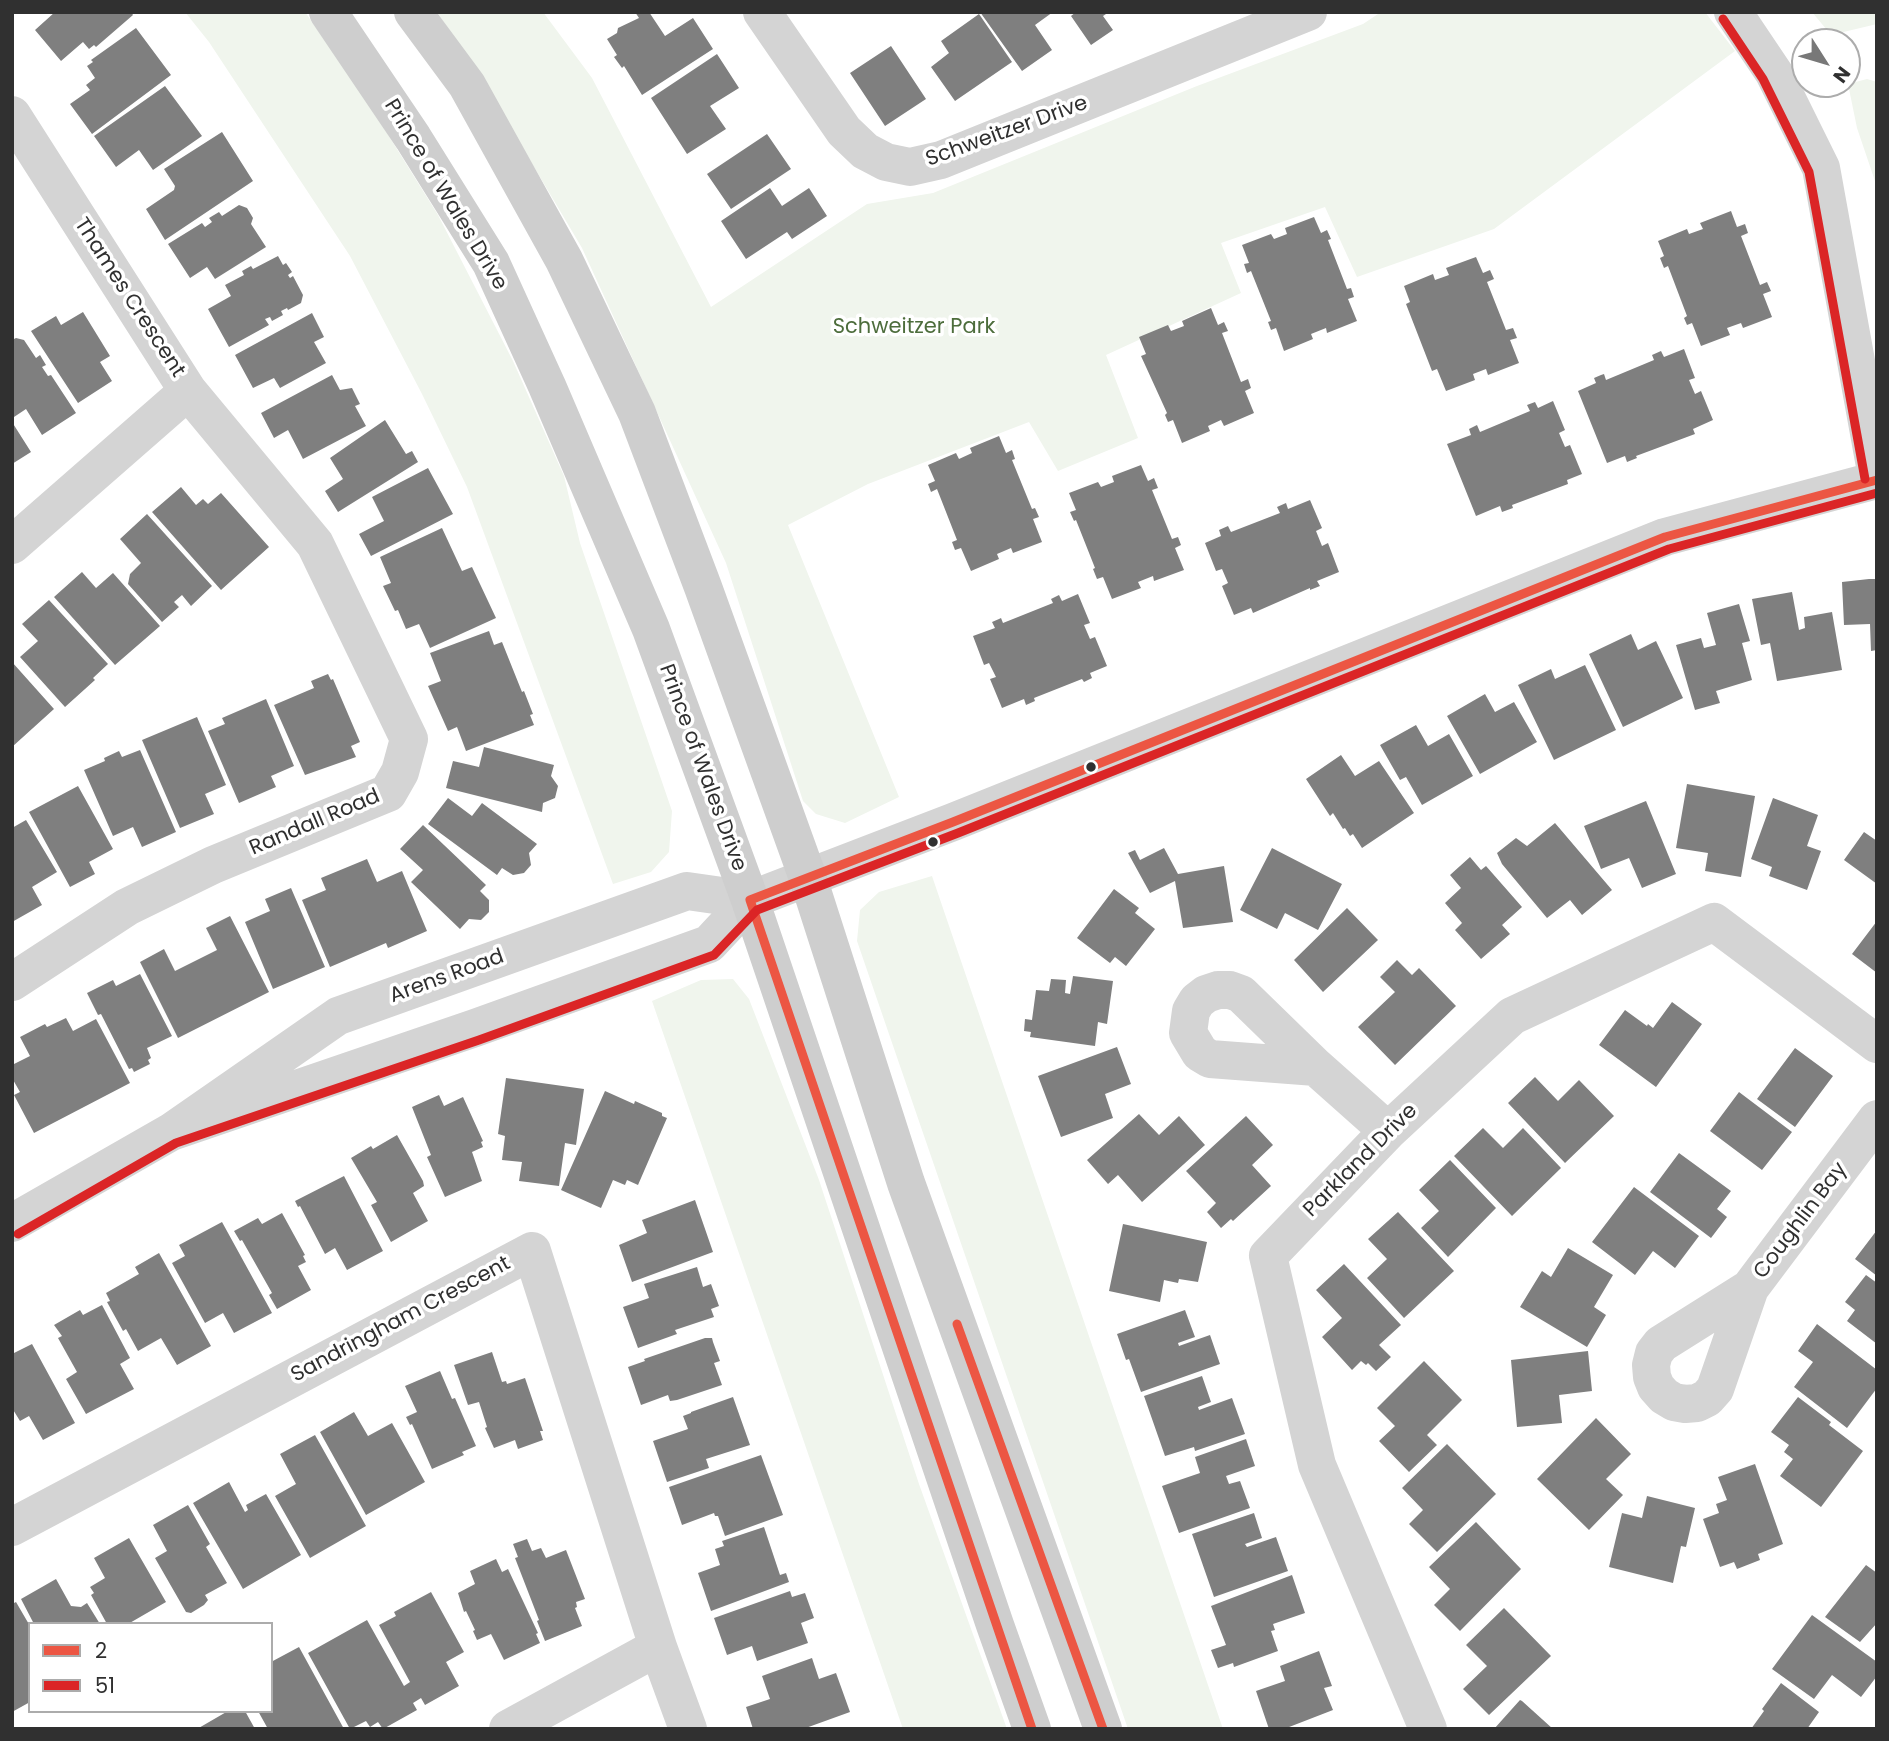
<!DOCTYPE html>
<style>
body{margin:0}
#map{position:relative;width:1889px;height:1741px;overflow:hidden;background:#fff;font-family:Poppins,sans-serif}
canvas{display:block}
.frame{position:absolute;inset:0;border:14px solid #303030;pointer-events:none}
.legend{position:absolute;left:28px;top:1622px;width:245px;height:91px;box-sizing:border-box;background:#fff;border:2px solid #acacac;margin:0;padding:9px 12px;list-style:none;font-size:21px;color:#303030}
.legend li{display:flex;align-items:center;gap:14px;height:35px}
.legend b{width:35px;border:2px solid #acacac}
.north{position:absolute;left:1791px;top:28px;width:70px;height:70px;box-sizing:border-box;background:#fff;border:2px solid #acacac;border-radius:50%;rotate:127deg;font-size:19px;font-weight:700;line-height:28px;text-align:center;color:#303030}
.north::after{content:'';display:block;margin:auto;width:24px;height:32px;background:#787878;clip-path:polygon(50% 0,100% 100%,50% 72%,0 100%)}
</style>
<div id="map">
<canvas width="1889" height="1741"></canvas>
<div class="frame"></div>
<ul class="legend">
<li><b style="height:9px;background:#ec5643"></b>2</li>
<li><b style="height:9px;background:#db2526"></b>51</li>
</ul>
<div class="north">N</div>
</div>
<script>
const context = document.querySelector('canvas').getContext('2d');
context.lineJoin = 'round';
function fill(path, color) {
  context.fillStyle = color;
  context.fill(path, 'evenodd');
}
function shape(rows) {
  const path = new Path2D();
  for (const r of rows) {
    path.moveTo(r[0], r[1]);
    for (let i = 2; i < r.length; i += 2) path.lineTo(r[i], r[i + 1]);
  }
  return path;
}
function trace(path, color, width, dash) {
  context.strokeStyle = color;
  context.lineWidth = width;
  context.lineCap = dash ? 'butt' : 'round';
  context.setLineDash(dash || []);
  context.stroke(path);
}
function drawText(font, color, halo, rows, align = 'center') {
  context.font = font + ' Poppins,sans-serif';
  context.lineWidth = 7;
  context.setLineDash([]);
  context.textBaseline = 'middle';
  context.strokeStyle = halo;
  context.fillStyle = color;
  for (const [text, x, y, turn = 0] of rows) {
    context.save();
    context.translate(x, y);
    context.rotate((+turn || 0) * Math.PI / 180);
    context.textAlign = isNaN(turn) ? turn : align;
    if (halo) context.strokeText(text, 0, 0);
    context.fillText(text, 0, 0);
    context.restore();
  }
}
const green = shape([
 [185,12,305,12,362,93,438,215,513,361,564,476,580,543,672,811,669,852,651,872,613,884,467,487,422,394,350,256,209,42],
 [437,12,543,12,592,78,711,307,867,204,933,193,1197,86,1363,24,1381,12,1705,12,1735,51,1494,229,1357,277,1325,207,1221,243,1241,293,1106,355,1138,438,1058,471,1029,422,868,484,788,525,899,797,845,823,816,814,803,801,726,563,582,248,486,86],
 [1812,12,1877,12,1877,24,1831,35],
 [1867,79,1877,82,1877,187,1857,128,1848,84],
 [932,876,1223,1729,1128,1729,857,941,860,910,879,892],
 [733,979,749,999,819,1180,919,1484,1007,1729,903,1729,652,1001,701,980]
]);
const building = shape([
 [55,12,131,12,133,15,96,47,94,45,89,49,83,42,61,61,35,30],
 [635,12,649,12,665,36,693,18,713,49,642,95,624,66,622,68,614,57,617,55,607,39,617,33,618,28,639,18],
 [980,12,1053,12,1035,25,1052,50,1022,71],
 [1076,12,1109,12,1103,16,1113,30,1091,45,1071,16],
 [979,14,1012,62,955,101,931,67,949,53,941,41],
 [136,28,171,75,92,134,70,104,90,90,86,85,95,78,87,66,93,62,91,60],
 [891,46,926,99,885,126,850,73],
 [717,54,739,88,710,106,726,129,687,154,651,98],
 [165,86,202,136,153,170,139,150,116,167,94,136],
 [222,132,253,181,165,240,146,209,174,190,175,186,164,169],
 [767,134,791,169,731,209,707,174],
 [770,188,782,206,809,188,827,216,792,239,787,232,746,259,721,221],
 [239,205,247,208,253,218,251,224,266,247,215,279,207,267,190,278,168,244,202,223,205,227,212,222,209,218,219,212,222,216],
 [1731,211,1737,227,1745,224,1748,233,1741,236,1760,285,1767,282,1771,291,1763,294,1772,317,1743,328,1741,323,1727,328,1730,335,1701,346,1692,323,1687,325,1684,318,1687,316,1668,266,1664,268,1660,258,1664,256,1658,241,1687,229,1689,234,1703,229,1700,223],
 [1314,217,1321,233,1327,230,1331,239,1328,240,1347,289,1351,288,1354,297,1348,299,1357,321,1327,333,1326,328,1311,334,1313,339,1284,351,1276,328,1271,330,1268,322,1271,321,1251,271,1247,273,1244,264,1249,263,1242,245,1271,234,1274,239,1287,234,1285,228],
 [278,256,283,265,286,263,292,272,288,275,290,278,293,276,303,295,301,303,288,310,287,308,281,311,283,315,272,321,270,317,265,319,269,325,229,347,208,309,231,296,225,285,244,275,242,271,251,266,253,269],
 [1476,257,1483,273,1490,270,1494,279,1487,282,1506,330,1513,328,1517,338,1510,340,1519,363,1488,375,1486,369,1473,374,1475,380,1446,391,1437,369,1432,371,1406,304,1410,302,1404,286,1433,274,1435,280,1449,275,1446,268],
 [1211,308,1218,325,1224,322,1228,331,1222,333,1241,382,1248,379,1251,388,1245,391,1254,413,1224,426,1221,420,1208,426,1210,431,1182,443,1173,420,1168,422,1165,415,1167,413,1141,356,1146,354,1139,337,1168,325,1171,331,1184,326,1182,321],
 [83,312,110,356,100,362,112,381,78,403,31,331,56,316,61,325],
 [312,313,324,337,314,342,326,363,280,388,274,378,253,388,235,355],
 [16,338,24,340,36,358,40,355,46,365,42,367,48,376,51,375,76,413,42,435,26,409,14,417,12,414,12,340],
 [1684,349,1695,378,1689,380,1695,394,1701,391,1713,420,1693,429,1695,434,1636,456,1637,458,1627,462,1625,456,1607,463,1578,391,1596,383,1594,378,1601,375,1604,374,1606,380,1654,360,1652,355,1661,351,1664,357],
 [332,375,340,390,352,388,360,404,355,406,366,426,303,459,288,430,274,438,261,413],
 [1553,401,1565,430,1559,433,1565,447,1570,445,1582,474,1567,480,1568,484,1512,505,1513,508,1502,512,1500,506,1476,516,1447,444,1471,435,1469,429,1477,425,1480,432,1530,411,1527,405,1535,402,1538,408],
 [385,420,406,454,412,451,418,462,338,512,325,491,343,479,330,458],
 [12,422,31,452,12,464],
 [999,436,1006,453,1012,450,1015,459,1012,460,1032,509,1035,508,1039,517,1033,519,1042,542,1013,553,1011,548,997,554,999,559,971,571,961,548,955,550,952,542,957,540,937,489,931,492,928,484,935,481,928,465,956,453,959,459,972,453,970,448],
 [1141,465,1148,481,1154,478,1158,488,1152,490,1172,539,1178,537,1181,545,1175,548,1184,570,1154,581,1153,576,1138,582,1141,588,1112,599,1103,577,1097,579,1093,569,1095,568,1076,520,1074,521,1070,512,1076,510,1069,493,1098,482,1101,487,1114,482,1112,476],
 [428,468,453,514,371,556,359,534,384,521,372,497],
 [181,487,196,505,203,499,208,504,221,493,269,547,221,590,152,512],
 [1310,500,1322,528,1316,531,1322,546,1328,543,1339,572,1317,581,1320,586,1310,590,1310,588,1253,613,1251,608,1234,615,1222,586,1228,583,1222,569,1216,571,1205,543,1221,536,1219,530,1228,526,1231,532,1280,513,1277,507,1286,503,1288,509],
 [147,514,212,586,191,606,182,595,174,602,179,607,162,622,128,584,130,574,141,563,120,539],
 [442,528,462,571,472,567,496,618,430,648,419,624,406,629,398,610,395,611,383,586,391,583,380,557],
 [82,572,96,588,113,573,160,626,115,665,54,597],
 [1869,579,1877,579,1877,650,1871,651,1870,624,1844,625,1842,582],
 [1792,592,1799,630,1805,628,1804,617,1832,612,1842,670,1777,681,1770,643,1761,645,1752,599],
 [1078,594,1090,623,1084,625,1090,639,1095,637,1107,666,1090,673,1092,678,1084,682,1082,679,1034,698,1035,701,1026,705,1024,699,1002,708,990,679,996,677,989,663,984,665,973,636,995,628,992,622,999,619,1001,618,1003,623,1053,603,1051,599,1059,595,1062,601],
 [49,600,108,664,93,678,95,680,65,707,20,657,38,641,22,624],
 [1739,604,1750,641,1742,643,1752,680,1716,691,1720,703,1695,710,1676,645,1701,638,1704,648,1716,645,1707,613],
 [489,631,494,645,502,642,522,692,524,691,533,714,530,715,534,725,466,751,457,727,448,731,428,686,441,681,430,653],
 [1631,634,1638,650,1656,641,1683,698,1623,727,1589,654],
 [12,662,54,709,12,747],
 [1585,665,1616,730,1554,760,1518,685,1551,669,1555,679],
 [328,674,331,680,333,679,360,742,351,746,356,757,305,775,274,705,314,688,311,681],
 [1485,694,1495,712,1514,702,1537,742,1480,774,1447,716],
 [266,699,294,766,271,776,276,787,239,803,208,731,225,724,222,718],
 [197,717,226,785,205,794,214,814,180,828,142,740],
 [1416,725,1428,746,1449,734,1473,776,1422,805,1406,777,1400,780,1380,745],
 [484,747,554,765,551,776,558,786,555,798,543,803,542,812,446,788,453,761,479,767],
 [140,750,176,832,142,847,133,827,113,836,84,770,105,761,104,758,119,751,122,757],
 [1341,755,1355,776,1379,761,1414,813,1362,848,1353,834,1350,836,1345,828,1343,829,1333,813,1330,816,1306,779],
 [1687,784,1755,796,1741,877,1705,871,1708,853,1676,848],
 [78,786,113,849,89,862,95,874,70,887,29,812],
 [448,798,472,816,482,803,537,844,529,853,531,865,524,873,513,875,502,868,497,875,428,824],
 [1773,798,1818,815,1807,846,1821,851,1807,890,1769,876,1772,867,1751,859],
 [1646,801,1676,874,1642,888,1629,858,1601,869,1584,826],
 [26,820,57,872,32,887,42,905,12,922,12,828],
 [1555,823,1612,890,1582,915,1570,900,1547,918,1502,864,1497,853,1516,838,1527,846],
 [423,825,486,885,480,891,489,900,489,912,481,920,469,919,460,929,411,882,423,870,400,849],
 [1864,832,1877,841,1877,884,1844,860],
 [1164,848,1178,874,1224,866,1233,922,1183,928,1175,881,1150,893,1128,853,1135,850,1140,860],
 [1272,848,1342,884,1318,930,1285,913,1277,929,1240,910],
 [1470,857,1481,870,1486,866,1522,907,1502,925,1510,934,1481,959,1455,930,1462,923,1445,903,1461,888,1450,875],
 [367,859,377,882,402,871,427,931,388,948,386,943,330,967,302,900,326,890,321,878],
 [291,888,325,967,273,989,245,922,270,911,265,899],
 [1114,889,1139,908,1135,913,1155,929,1126,966,1115,957,1110,963,1077,938],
 [1347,908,1378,940,1323,992,1294,960],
 [230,916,269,992,178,1038,140,962,164,949,175,971,217,950,206,928],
 [1877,921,1877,973,1852,954],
 [1397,960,1412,975,1419,968,1456,1006,1395,1065,1358,1027,1395,992,1380,977],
 [140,974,172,1036,147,1048,151,1058,148,1060,150,1064,134,1072,132,1068,129,1069,101,1014,98,1015,87,993,113,980,116,986],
 [1073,976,1113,981,1107,1024,1098,1022,1095,1046,1030,1037,1031,1032,1024,1031,1025,1019,1032,1020,1036,990,1049,991,1051,979,1066,980,1065,993,1070,994],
 [1672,1002,1702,1024,1656,1087,1599,1045,1625,1010,1647,1026,1648,1024,1653,1028],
 [66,1018,73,1031,96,1019,130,1083,34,1133,14,1095,20,1092,12,1078,12,1065,30,1056,20,1037,45,1024,47,1027],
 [1117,1047,1131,1084,1105,1094,1113,1118,1061,1137,1038,1076],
 [1795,1048,1833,1076,1795,1127,1757,1099],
 [1535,1077,1558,1101,1579,1080,1614,1116,1565,1163,1508,1103],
 [506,1078,584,1089,576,1145,565,1143,559,1186,519,1181,522,1162,502,1160,505,1136,498,1134],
 [605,1091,634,1104,635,1101,662,1113,662,1116,667,1118,638,1185,627,1180,625,1185,613,1180,601,1208,561,1190],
 [1739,1092,1792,1132,1762,1170,1710,1131],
 [439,1095,444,1106,463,1097,483,1141,481,1142,483,1147,472,1152,482,1181,445,1197,427,1157,431,1155,412,1107],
 [1139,1114,1159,1135,1179,1116,1205,1145,1142,1202,1118,1175,1108,1184,1087,1160],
 [1246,1116,1273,1145,1252,1165,1271,1186,1233,1221,1231,1219,1221,1228,1207,1212,1216,1203,1186,1171],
 [1483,1128,1503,1148,1523,1128,1561,1168,1512,1216,1454,1156],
 [397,1135,423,1181,424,1186,413,1193,428,1221,391,1242,371,1205,377,1202,351,1158,371,1146,373,1149],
 [1679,1153,1731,1191,1717,1209,1727,1217,1711,1238,1650,1192],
 [1450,1160,1496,1208,1448,1257,1421,1228,1439,1211,1419,1190],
 [344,1176,383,1251,347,1270,335,1248,325,1254,300,1206,298,1207,295,1201],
 [1634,1187,1699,1236,1675,1268,1653,1251,1635,1275,1592,1242],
 [695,1200,713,1252,632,1282,619,1245,647,1233,642,1220],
 [1398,1212,1454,1271,1404,1318,1367,1278,1387,1259,1368,1239],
 [282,1213,305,1255,303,1256,306,1262,298,1266,311,1290,277,1309,269,1295,272,1293,242,1240,240,1241,234,1231,258,1218,262,1224],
 [222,1222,272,1313,234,1333,223,1313,205,1323,172,1263,185,1256,179,1245],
 [1123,1224,1207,1242,1198,1282,1179,1279,1178,1283,1164,1280,1160,1302,1109,1291],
 [1877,1230,1877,1276,1855,1259],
 [1568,1248,1613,1275,1594,1307,1606,1315,1587,1347,1520,1307,1542,1271,1551,1277],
 [159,1253,211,1346,177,1365,161,1338,138,1351,126,1329,123,1331,107,1302,110,1301,106,1293,139,1274,135,1267],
 [1344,1264,1401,1325,1379,1345,1391,1357,1376,1371,1368,1363,1366,1365,1361,1361,1352,1370,1322,1337,1342,1318,1316,1290],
 [697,1267,703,1287,711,1284,719,1306,711,1309,714,1317,675,1330,677,1334,638,1348,623,1307,649,1298,644,1284],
 [1866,1275,1877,1283,1877,1344,1847,1321,1855,1310,1845,1302],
 [102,1305,130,1358,120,1364,134,1389,86,1414,66,1379,77,1372,58,1338,62,1336,54,1325,80,1310,83,1315],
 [1185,1310,1195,1337,1178,1343,1179,1346,1210,1335,1220,1364,1141,1392,1129,1359,1126,1360,1117,1334],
 [1817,1324,1877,1370,1877,1388,1847,1428,1794,1387,1813,1362,1798,1351],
 [705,1338,712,1338,713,1342,720,1361,714,1363,722,1385,677,1400,670,1401,668,1395,641,1405,628,1367,645,1361,644,1359],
 [32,1344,75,1423,43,1440,29,1416,20,1421,12,1408,12,1354],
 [1588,1351,1592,1391,1559,1395,1562,1423,1517,1427,1511,1360],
 [492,1352,502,1382,506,1381,507,1384,525,1378,543,1431,540,1431,543,1440,518,1449,515,1440,494,1448,485,1428,487,1427,479,1402,468,1405,454,1365],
 [1424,1361,1462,1400,1427,1435,1437,1445,1409,1472,1379,1441,1395,1426,1377,1408],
 [440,1371,452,1399,455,1398,476,1446,462,1452,464,1455,432,1469,412,1424,410,1425,406,1417,417,1412,405,1386],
 [1202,1376,1211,1402,1198,1407,1199,1410,1232,1398,1245,1434,1195,1451,1194,1447,1165,1456,1144,1396],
 [733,1397,750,1445,706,1459,709,1468,667,1482,653,1441,688,1429,683,1416,691,1413,691,1412],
 [1798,1397,1831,1422,1829,1425,1863,1451,1821,1507,1780,1476,1793,1459,1784,1452,1789,1445,1771,1432],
 [354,1412,368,1436,392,1423,425,1482,366,1515,320,1432],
 [1596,1418,1631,1454,1606,1479,1623,1495,1589,1530,1537,1479],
 [315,1435,366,1526,310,1558,275,1496,296,1484,280,1454],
 [1246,1439,1255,1466,1226,1476,1229,1484,1240,1481,1250,1508,1179,1533,1162,1486,1200,1473,1195,1457],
 [1447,1444,1496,1494,1437,1552,1409,1524,1423,1510,1402,1488],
 [761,1455,783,1515,725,1536,718,1516,715,1516,714,1513,682,1525,669,1487],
 [1755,1464,1783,1544,1758,1554,1760,1560,1737,1569,1734,1562,1720,1567,1703,1519,1719,1513,1716,1504,1727,1500,1718,1477],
 [229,1482,245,1512,248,1510,246,1505,266,1494,301,1555,243,1589,193,1503],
 [1647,1496,1695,1508,1686,1547,1681,1546,1673,1583,1609,1567,1622,1513,1642,1518],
 [188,1505,210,1544,206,1547,227,1583,205,1595,208,1600,204,1605,191,1613,186,1612,155,1558,167,1551,153,1525],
 [1254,1513,1262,1538,1245,1544,1247,1547,1276,1537,1288,1571,1214,1597,1192,1534],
 [1476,1522,1521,1569,1460,1631,1434,1605,1450,1589,1429,1567],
 [764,1527,780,1575,786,1573,789,1582,711,1611,698,1573,720,1565,715,1549,724,1546,722,1541],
 [129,1538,166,1602,128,1624,107,1624,91,1595,94,1593,90,1587,105,1578,94,1558],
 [527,1539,532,1551,541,1548,546,1558,566,1550,585,1599,576,1602,577,1607,575,1608,582,1626,545,1641,537,1621,539,1620,515,1558,518,1557,513,1544],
 [496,1559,502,1572,508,1569,538,1633,536,1634,540,1643,504,1660,491,1634,477,1640,473,1631,475,1630,466,1611,464,1612,458,1593,475,1584,470,1571],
 [1866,1565,1877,1573,1877,1623,1860,1642,1825,1617],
 [1292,1575,1305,1613,1273,1624,1275,1630,1271,1631,1278,1651,1234,1667,1233,1663,1218,1668,1211,1650,1226,1645,1211,1606],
 [56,1579,71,1606,81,1607,87,1603,100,1624,34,1624,21,1599],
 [790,1591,792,1597,805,1593,814,1618,801,1623,808,1643,757,1661,752,1646,727,1655,714,1618],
 [431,1592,464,1652,446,1662,459,1686,425,1705,421,1698,413,1703,417,1710,383,1729,378,1722,370,1727,366,1721,350,1729,308,1653,367,1620,404,1686,410,1682,379,1625,396,1616,394,1612],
 [16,1602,30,1626,30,1702,12,1712,12,1604],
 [1504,1608,1551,1656,1489,1715,1463,1689,1487,1666,1466,1645],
 [1812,1615,1877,1662,1877,1676,1861,1697,1832,1675,1814,1699,1772,1669],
 [299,1647,344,1729,268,1729,258,1711,271,1711,271,1662],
 [1319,1651,1332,1686,1324,1688,1333,1710,1284,1729,1269,1729,1256,1691,1285,1681,1280,1666],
 [812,1658,819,1679,836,1673,850,1712,803,1729,753,1729,746,1707,770,1699,762,1676],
 [1781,1683,1819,1712,1807,1729,1751,1729,1764,1711,1762,1709],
 [1520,1700,1522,1701,1553,1729,1494,1729],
 [228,1711,245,1711,255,1729,197,1729]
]);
const minor = shape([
 [762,12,844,131,865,151,886,162,910,167,941,160,1308,12],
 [12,115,188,391,12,545],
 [12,982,127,907,213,865,388,793,400,772,409,739,315,544,188,391],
 [1218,990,1230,990,1241,994,1316,1067,1210,1059,1200,1053,1188,1033,1191,1011,1197,1001,1206,994,1218,990],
 [1316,1067,1388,1131],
 [1750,1288,1715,1389,1707,1398,1697,1403,1685,1404,1674,1402,1664,1396,1656,1387,1652,1377,1651,1365,1654,1353,1661,1344,1750,1288],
 [1750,1288,1877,1119],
 [12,1527,532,1251,658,1647,688,1729],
 [508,1729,658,1647],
 [1428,1729,1317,1465,1268,1256,1388,1131,1512,1016,1714,922,1877,1044]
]);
const tertiary = shape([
 [1733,12,1774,73,1821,168,1877,477],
 [171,1132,475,1028,709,944,750,900,953,822,1665,537,1877,480],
 [12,1223,171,1132,338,1016,687,891,750,900]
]);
const secondary = shape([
 [328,12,413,138,491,263,547,386,651,629,750,900,995,1625,1032,1729],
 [413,12,467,85,564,260,637,413,703,587,808,878,906,1183,1103,1729]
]);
const bus1 = shape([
 [957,1324,1103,1729],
 [1032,1729,750,900,953,822,1665,537,1877,480]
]);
const bus2 = shape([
 [1723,19,1763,79,1809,172,1865,479],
 [18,1234,176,1143,479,1040,714,955,757,910,958,833,1669,549,1877,493]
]);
const markers = [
 [1091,767,6,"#303030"],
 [933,842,6,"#303030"]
];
const streetNames = [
 ["Schweitzer Drive",1007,132,-20],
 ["Prince of Wales Drive",445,195,59],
 ["Thames Crescent",129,298,57],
 ["Prince of Wales Drive",702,768,70],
 ["Randall Road",315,823,-23],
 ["Arens Road",447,977,-20],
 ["Parkland Drive",1361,1161,-45],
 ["Coughlin Bay",1801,1221,-53],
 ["Sandringham Crescent",401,1320,-28]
];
const parkNames = [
 ["Schweitzer Park",914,328]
];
fill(green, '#f0f5ed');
fill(building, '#7f7f7f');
trace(minor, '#d4d4d4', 38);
trace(tertiary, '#d4d4d4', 38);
trace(secondary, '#cecece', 38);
trace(bus1, '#ec5643', 9);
trace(bus2, '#db2526', 9);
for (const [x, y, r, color] of markers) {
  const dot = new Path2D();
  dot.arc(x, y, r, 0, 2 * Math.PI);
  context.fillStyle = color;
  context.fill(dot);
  trace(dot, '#fff', 2.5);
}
drawText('21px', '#303030', '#fff', streetNames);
drawText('21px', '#4d6d3c', '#fff', parkNames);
</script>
